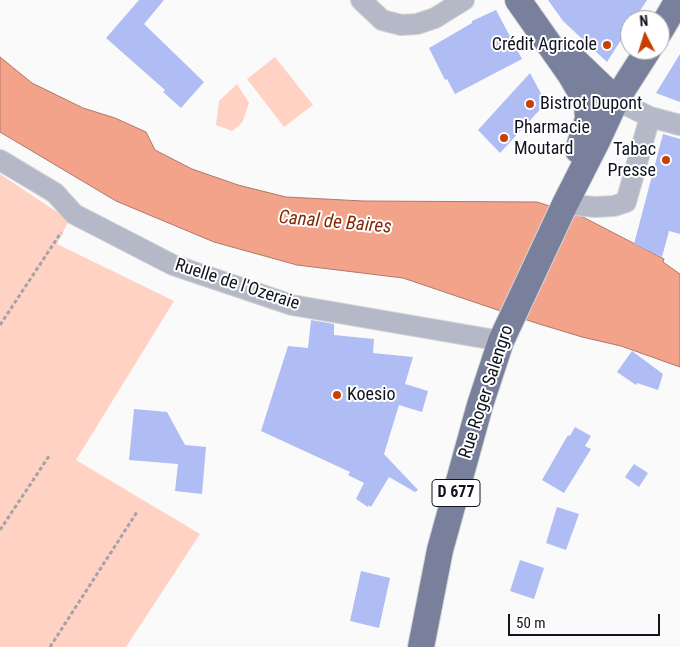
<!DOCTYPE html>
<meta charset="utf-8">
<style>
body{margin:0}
#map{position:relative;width:680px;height:647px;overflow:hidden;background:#fafafa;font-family:"Roboto Condensed",sans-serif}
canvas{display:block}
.north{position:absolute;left:620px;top:10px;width:50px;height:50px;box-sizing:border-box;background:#fff;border:1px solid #a0a1a6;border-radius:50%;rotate:355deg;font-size:14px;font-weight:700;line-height:20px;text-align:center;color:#111420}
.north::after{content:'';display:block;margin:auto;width:18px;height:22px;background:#c64004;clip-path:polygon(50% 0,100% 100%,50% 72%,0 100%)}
.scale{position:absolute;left:508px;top:614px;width:152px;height:22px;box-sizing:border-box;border:2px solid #111420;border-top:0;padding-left:6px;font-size:15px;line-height:18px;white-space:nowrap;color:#111420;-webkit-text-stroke:4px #fff;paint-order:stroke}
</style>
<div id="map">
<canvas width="680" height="647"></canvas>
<div class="north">N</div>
<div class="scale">50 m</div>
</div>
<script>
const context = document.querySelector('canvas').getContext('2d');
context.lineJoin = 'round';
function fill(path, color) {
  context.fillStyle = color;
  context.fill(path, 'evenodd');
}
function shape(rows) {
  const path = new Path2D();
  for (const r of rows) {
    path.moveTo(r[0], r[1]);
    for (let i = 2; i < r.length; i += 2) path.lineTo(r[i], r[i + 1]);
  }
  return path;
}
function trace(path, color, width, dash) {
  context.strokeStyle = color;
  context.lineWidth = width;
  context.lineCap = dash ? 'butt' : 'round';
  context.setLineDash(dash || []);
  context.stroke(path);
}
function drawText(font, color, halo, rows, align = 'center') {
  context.font = font + ' "Roboto Condensed",sans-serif';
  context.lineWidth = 4;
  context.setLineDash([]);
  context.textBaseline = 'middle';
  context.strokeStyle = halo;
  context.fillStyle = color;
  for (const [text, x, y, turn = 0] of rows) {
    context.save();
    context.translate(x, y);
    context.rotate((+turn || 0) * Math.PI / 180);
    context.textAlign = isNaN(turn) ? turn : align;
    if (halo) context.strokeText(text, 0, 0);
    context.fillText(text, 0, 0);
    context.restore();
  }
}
const green = shape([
 [275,57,313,105,284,127,247,79],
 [237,84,249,103,242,123,232,131,216,125,219,101],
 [0,174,69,220,57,244,174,301,76,460,200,534,126,647,0,647]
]);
const water = shape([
 [0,57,32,83,83,108,115,118,146,132,155,150,192,169,238,185,286,197,363,201,537,202,581,216,664,259,663,262,680,274,680,367,621,346,582,337,536,323,403,278,297,265,214,242,116,201,0,132,0,57]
]);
const building = shape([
 [139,0,164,0,144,24,204,82,181,108,163,92,165,90,106,38],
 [548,0,647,0,634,20,630,20,630,26,607,62,563,21],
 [496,10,522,59,455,94,447,79,445,80,429,48,472,23,472,21],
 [680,54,680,102,656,93],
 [530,73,546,103,500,153,478,130],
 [663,134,680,139,680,234,669,231,662,257,634,244],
 [311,320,334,324,334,335,374,339,373,353,413,357,405,384,428,391,422,412,399,405,384,454,418,490,415,492,389,477,371,507,369,505,368,507,356,499,364,483,348,475,350,472,261,431,288,346,308,348],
 [632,351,663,374,658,390,637,383,636,385,617,372],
 [134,409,167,412,185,445,206,447,202,494,175,491,178,464,129,460],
 [575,427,591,436,585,446,591,449,564,493,542,480,568,435,570,436],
 [634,464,648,473,639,487,625,477],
 [557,507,579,514,566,550,546,543],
 [520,560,544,568,534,599,510,591],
 [361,571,390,578,379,628,350,621]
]);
const path = shape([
 [0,325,60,234,62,233],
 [0,530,49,456],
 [50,647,137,512]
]);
const minor = shape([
 [361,0,382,20,401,25,417,24,435,18,464,0],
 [616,100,650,117,680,125],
 [0,160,55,193,74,214,173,265,292,305,501,341],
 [565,204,595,207,614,206,626,202,650,117]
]);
const major = shape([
 [518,0,570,74,587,103,588,119,578,150],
 [660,31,678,0],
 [569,55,616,100],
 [421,647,440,550,480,405,501,341,565,204,597,141,616,100,648,50]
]);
const markers = [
 [607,45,5,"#c64004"],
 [530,104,5,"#c64004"],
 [504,138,5,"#c64004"],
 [666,160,5,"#c64004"],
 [337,395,5,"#c64004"]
];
const shields = [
 [456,493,48]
];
const shieldNames = [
 ["D 677",456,493]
];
const poiNames = [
 ["Crédit Agricole",597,45,"right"],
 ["Bistrot Dupont",540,104],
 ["Pharmacie",514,128],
 ["Moutard",514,149],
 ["Tabac",656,150,"right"],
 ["Presse",656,171,"right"],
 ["Koesio",347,395]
];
const streetNames = [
 ["Ruelle de l'Ozeraie",237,285,18],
 ["Rue Roger Salengro",487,392,-72]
];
const waterNames = [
 ["Canal de Baires",335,223,5]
];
fill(green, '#ffd2c3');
fill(water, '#f2a38a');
trace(water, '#ae786a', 1);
fill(building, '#afbdf4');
trace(minor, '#d5d5d7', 22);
trace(major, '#d5d5d7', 28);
trace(path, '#a2a4a8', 3, [4, 2.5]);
trace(minor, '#b4b8c7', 20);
trace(major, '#79809b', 26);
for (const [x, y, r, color] of markers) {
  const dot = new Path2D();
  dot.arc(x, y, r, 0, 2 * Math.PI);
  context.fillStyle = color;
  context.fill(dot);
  trace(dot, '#fff', 2);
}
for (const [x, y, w] of shields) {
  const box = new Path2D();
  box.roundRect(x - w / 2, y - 13.5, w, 27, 4);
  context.fillStyle = '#fff';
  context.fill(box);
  trace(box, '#111420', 1);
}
drawText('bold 16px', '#111420', null, shieldNames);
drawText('18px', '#111420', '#fff', poiNames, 'left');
drawText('18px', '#111420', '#fff', streetNames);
drawText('italic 19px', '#842906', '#fff', waterNames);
</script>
